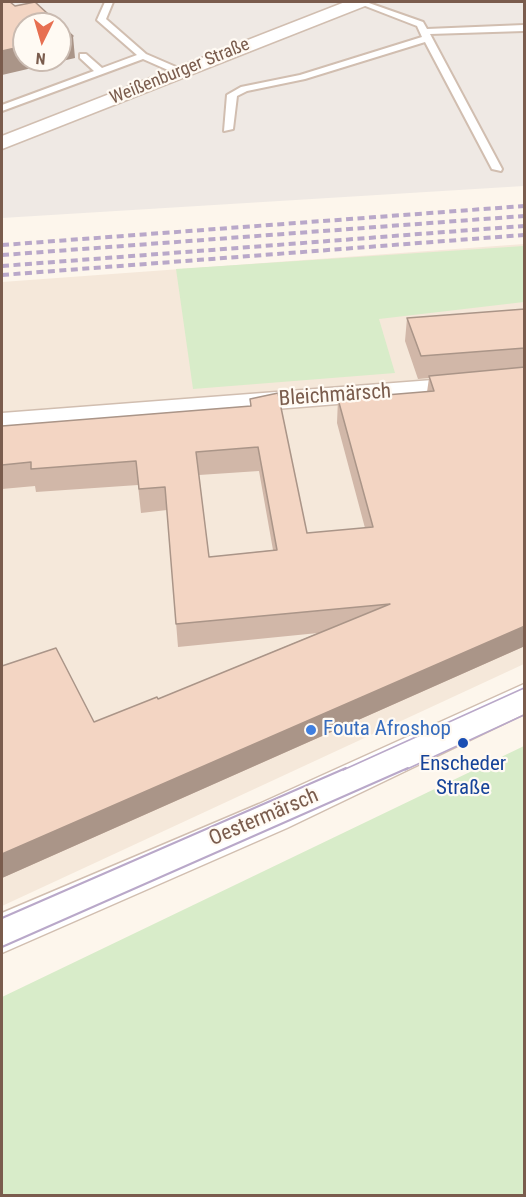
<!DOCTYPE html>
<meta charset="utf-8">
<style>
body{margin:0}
#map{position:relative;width:526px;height:1197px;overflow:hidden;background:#fdf6ec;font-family:"Roboto Condensed",sans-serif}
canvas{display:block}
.frame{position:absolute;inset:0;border:3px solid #7a5c4d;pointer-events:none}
.north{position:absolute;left:12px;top:12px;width:60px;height:60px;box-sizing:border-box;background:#fffaf3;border:2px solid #cabbb1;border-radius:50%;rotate:185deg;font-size:16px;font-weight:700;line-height:24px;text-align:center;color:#7a5c4d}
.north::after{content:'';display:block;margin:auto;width:21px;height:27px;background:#e76f51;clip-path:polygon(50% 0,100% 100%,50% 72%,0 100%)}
</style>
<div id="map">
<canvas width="526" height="1197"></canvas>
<div class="frame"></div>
<div class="north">N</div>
</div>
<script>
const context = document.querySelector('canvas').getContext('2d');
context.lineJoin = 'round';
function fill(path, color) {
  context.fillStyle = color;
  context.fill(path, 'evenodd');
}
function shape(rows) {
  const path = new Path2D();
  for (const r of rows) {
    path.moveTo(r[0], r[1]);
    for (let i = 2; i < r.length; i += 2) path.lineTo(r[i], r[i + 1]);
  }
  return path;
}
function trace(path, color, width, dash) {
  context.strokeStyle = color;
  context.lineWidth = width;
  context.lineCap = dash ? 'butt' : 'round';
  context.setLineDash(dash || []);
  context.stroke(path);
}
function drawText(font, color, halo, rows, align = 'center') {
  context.font = font + ' "Roboto Condensed",sans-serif';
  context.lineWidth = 4.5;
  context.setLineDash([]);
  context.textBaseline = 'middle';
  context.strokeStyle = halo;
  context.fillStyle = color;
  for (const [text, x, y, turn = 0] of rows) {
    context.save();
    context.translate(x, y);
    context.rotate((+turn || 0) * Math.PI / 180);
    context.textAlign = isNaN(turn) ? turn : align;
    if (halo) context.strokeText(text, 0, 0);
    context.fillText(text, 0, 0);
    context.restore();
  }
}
const residential = shape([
 [524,244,524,664,2,906,2,282]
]);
const industrial = shape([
 [2,2,524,2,524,186,2,218],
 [24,24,60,24,60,60,24,60]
]);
const green = shape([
 [524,246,524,302,379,319,395,373,193,389,176,269],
 [524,746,524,1195,2,1195,2,997]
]);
const service = shape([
 [105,2,113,2,106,19,146,54,183,70,183,74,177,74,143,59,2,111,2,105,94,71,80,58,80,54,86,54,102,68,137,55,97,20,105,2],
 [355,2,366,2,423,22,427,29,524,25,524,31,430,34,502,169,501,171,492,169,425,42,305,79,247,91,237,96,233,129,224,131,227,95,241,87,300,75,422,37,417,26,355,2]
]);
const minor = shape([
 [524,373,524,389,2,431,2,413,524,373],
 [524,684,524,714,287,828,2,953,2,913,259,804,524,684]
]);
const tertiary = shape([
 [345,2,367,2,365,6,2,149,2,136,345,2]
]);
const tramFar1 = shape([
 [343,770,524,688],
 [405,770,524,715]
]);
const tram = shape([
 [2,918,346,768],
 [2,947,408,768]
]);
const rail = shape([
 [2,245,524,206],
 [2,255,524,216],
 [2,266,524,226],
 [2,275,524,235]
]);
const wall = shape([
 [525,309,525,646,2,878,2,666,94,722,158,699,318,633,178,647,167,510,141,513,138,485,36,492,35,486,2,489,2,426,250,406,250,399,307,533,365,528,337,423,338,399,427,392,429,378,418,379,405,341,407,318],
 [259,471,273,550,209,557,199,475]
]);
const shadedWall = shape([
 [73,36,75,58,2,75,2,51,24,46,24,60,60,60,60,38],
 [525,626,525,646,2,878,2,854]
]);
const building = shape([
 [2,2,10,2,15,6,35,2,59,24,24,24,24,46,2,51,2,2],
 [60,24,73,36,60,38,60,24],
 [525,309,525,348,421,356,407,318,525,309],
 [525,367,525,626,2,854,2,666,56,648,94,722,157,697,158,699,390,604,176,624,165,487,139,489,136,461,31,469,31,462,2,465,2,426,251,406,250,399,278,393,307,533,373,527,338,399,434,391,429,376,525,367],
 [258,447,277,550,209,557,196,452,258,447]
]);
const markers = [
 [311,730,6,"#3f7fe0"],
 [463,743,6,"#1a4fb4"]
];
const farStreetnames = [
 ["Weißenburger Straße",180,72,-22]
];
const streetNames = [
 ["Bleichmärsch",335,396,-4],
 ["Oestermärsch",264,818,-23]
];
const shopNames = [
 ["Fouta Afroshop",323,730]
];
const transitNames = [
 ["Enscheder",463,765],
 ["Straße",463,789]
];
fill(residential, '#f5e8da');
fill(industrial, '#efe9e4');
fill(green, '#d8ecc9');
trace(service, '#d1beb0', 4);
trace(minor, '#d1beb0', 3);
trace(tertiary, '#d1beb0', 3);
fill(service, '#fff');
fill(minor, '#fff');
fill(tertiary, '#fff');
trace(tramFar1, '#b9a8c9', 1.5);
trace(tram, '#b9a8c9', 2);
trace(rail, '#b9a8c9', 4, [7, 4.5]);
fill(wall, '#d1b7a8');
fill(shadedWall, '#aa9588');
fill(building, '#f3d5c3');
trace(building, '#aa9588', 1.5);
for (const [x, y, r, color] of markers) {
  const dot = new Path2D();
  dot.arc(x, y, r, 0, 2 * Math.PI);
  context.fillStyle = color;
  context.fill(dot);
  trace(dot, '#fffaf3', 2);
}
drawText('18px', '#7a5c4d', '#fffaf3', farStreetnames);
drawText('21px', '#7a5c4d', '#fffaf3', streetNames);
drawText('21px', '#366cbe', '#fffaf3', shopNames, 'left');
drawText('21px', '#164399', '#fffaf3', transitNames);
</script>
